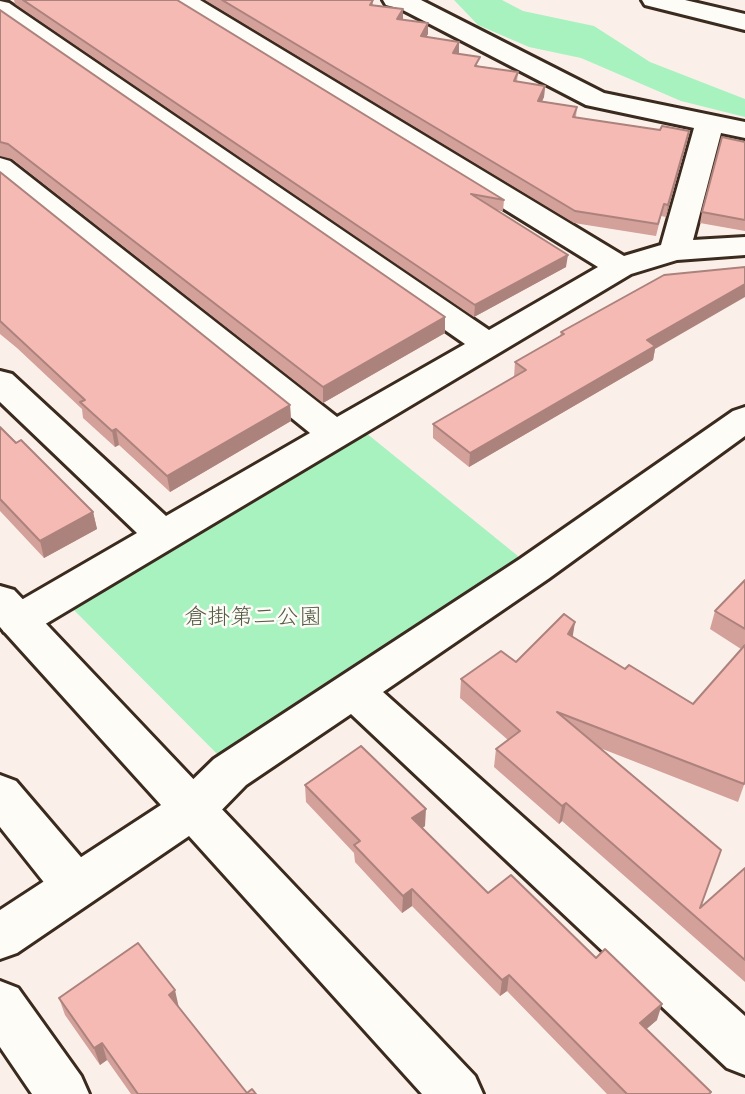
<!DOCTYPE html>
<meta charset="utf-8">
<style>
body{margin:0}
canvas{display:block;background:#fbefe9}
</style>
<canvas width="745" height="1094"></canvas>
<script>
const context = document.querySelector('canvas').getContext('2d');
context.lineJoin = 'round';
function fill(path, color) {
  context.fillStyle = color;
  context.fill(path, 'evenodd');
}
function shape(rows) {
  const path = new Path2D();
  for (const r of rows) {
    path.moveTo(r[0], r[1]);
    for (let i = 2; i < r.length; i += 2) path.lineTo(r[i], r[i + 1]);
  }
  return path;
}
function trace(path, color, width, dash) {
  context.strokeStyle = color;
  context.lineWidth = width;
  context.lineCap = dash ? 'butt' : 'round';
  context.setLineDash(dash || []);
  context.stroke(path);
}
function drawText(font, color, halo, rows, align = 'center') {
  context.font = font + ' Kalam,"Klee One",sans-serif';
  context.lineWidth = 5;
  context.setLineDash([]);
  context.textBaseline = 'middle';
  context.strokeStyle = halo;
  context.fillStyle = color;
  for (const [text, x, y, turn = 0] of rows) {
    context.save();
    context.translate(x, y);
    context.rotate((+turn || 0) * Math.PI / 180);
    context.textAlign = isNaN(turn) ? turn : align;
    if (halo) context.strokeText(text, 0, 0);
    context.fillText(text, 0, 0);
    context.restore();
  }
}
const green = shape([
 [454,0,502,0,523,11,594,26,650,62,745,99,745,117,681,101,581,58,529,47,478,25],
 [355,424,534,569,237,774,60,596]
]);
const minor = shape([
 [171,0,200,0,624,256,661,245,694,128,586,105,401,9,386,5,383,0,421,0,604,93,745,122,745,138,721,133,693,240,745,237,745,255,677,260,631,274,32,632,18,636,4,632,0,625,4,610,137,533,0,402,0,371,12,374,166,516,310,433,0,181,0,158,10,161,337,417,465,344,0,19,0,1,9,3,489,330,598,267,174,5,171,0],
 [642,0,685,0,745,14,745,30,645,5,642,0],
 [745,407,745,436,548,579,383,692,745,1016,745,1075,727,1068,351,714,246,785,209,823,193,828,177,823,170,809,177,795,214,759,520,559,733,411,745,407],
 [0,775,16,781,92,870,98,885,92,900,75,906,58,900,0,827,0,775],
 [0,981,18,988,81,1076,89,1094,32,1094,0,1047,0,981]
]);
const tertiary = shape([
 [0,586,14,590,475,1076,483,1094,422,1094,189,836,17,953,0,959,0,910,161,805,0,627,0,586]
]);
const wall = shape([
 [14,0,177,0,504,200,503,211,496,210,566,267,474,317,15,4],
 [205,0,373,0,373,5,403,20,428,34,426,37,458,54,479,66,518,72,517,82,545,86,544,97,542,101,577,107,576,117,687,142,666,217,661,216,656,236,574,223],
 [0,10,445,333,323,403,12,159,0,156],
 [745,142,745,231,700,223,702,212],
 [0,172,290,405,291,421,170,492,119,445,115,447,83,418,82,409,17,348,0,334],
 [561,332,655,349,653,360,469,467,433,438,433,424,514,377,515,362,560,336],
 [0,427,93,512,97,529,44,558,0,511],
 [745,580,745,782,738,802,600,748,701,907,745,868,745,982,562,821,559,824,494,767,496,749,508,740,460,698,461,679,516,662,575,622,572,636,625,669,693,704,741,649,710,629,715,611],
 [305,785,425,826,422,828,488,893,657,1020,646,1029,710,1094,607,1094,507,991,500,996,412,906,402,913,355,862,354,853,306,802],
 [59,998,178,1007,247,1093,256,1094,131,1094,107,1060,100,1065,65,1015]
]);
const shadedWall = shape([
 [403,9,403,20,397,19],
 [428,23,428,34,421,47,421,36],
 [459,42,459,53,453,64,453,53],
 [545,86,544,97,537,112,538,101],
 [689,131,687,142,666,217,668,205],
 [568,255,566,267,474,317,475,305],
 [745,284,745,297,655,349,653,360,469,467,470,453,647,340],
 [445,317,445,333,323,403,323,387],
 [290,405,291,421,170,492,167,476],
 [116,429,119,445,115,447,112,431],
 [93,512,97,529,44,558,40,541],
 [575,622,572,641,568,634],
 [566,803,562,821,559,824,562,806],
 [426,809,425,826,412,836,412,818],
 [412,889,412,906,402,913,403,896],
 [509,975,507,991,500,996,502,980],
 [175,990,179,1008,169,995],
 [662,1004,657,1020,635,1039,640,1023],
 [102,1043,107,1060,100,1065,94,1048]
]);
const building = shape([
 [23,0,177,0,504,200,471,194,568,255,475,305,23,0],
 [222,0,373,0,370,5,403,9,397,19,428,23,421,36,459,42,453,53,480,57,475,66,518,72,514,81,545,86,538,101,577,107,573,117,660,130,662,126,689,131,668,205,664,204,658,224,575,211,222,0],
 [0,10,445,317,323,387,8,144,0,142,0,10],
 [722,137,745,142,745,220,702,212,722,137],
 [0,172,290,405,167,476,116,429,112,431,80,402,85,400,0,321,0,172],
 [745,267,745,284,647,340,655,346,470,453,433,424,526,370,515,362,564,334,561,332,664,275,745,267],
 [0,427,16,443,21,440,93,512,40,541,0,499,0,427],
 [745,580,745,629,715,611,745,580],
 [564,614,575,622,568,634,625,669,629,665,693,704,745,645,745,781,744,784,557,712,721,850,700,908,745,868,745,960,566,803,562,806,496,749,520,731,461,679,501,651,516,662,564,614],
 [361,746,426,809,412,818,488,893,511,875,596,958,605,949,662,1004,640,1023,711,1092,709,1094,627,1094,509,975,502,980,412,889,403,896,354,845,360,841,305,785,361,746],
 [138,943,175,990,169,995,247,1093,252,1089,256,1094,138,1094,102,1043,94,1048,59,998,138,943]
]);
const parkNames = [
 ["倉掛第二公園",253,620]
];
fill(green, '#a8f2c0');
trace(minor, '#3b2a1e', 6);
trace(tertiary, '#3b2a1e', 6);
fill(minor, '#fdfcf7');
fill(tertiary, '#fdfcf7');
fill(wall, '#d3a09a');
fill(shadedWall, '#ac827d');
fill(building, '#f5bab3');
trace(building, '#ac827d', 2);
drawText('23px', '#565c46', '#fdfcf7', parkNames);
</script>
